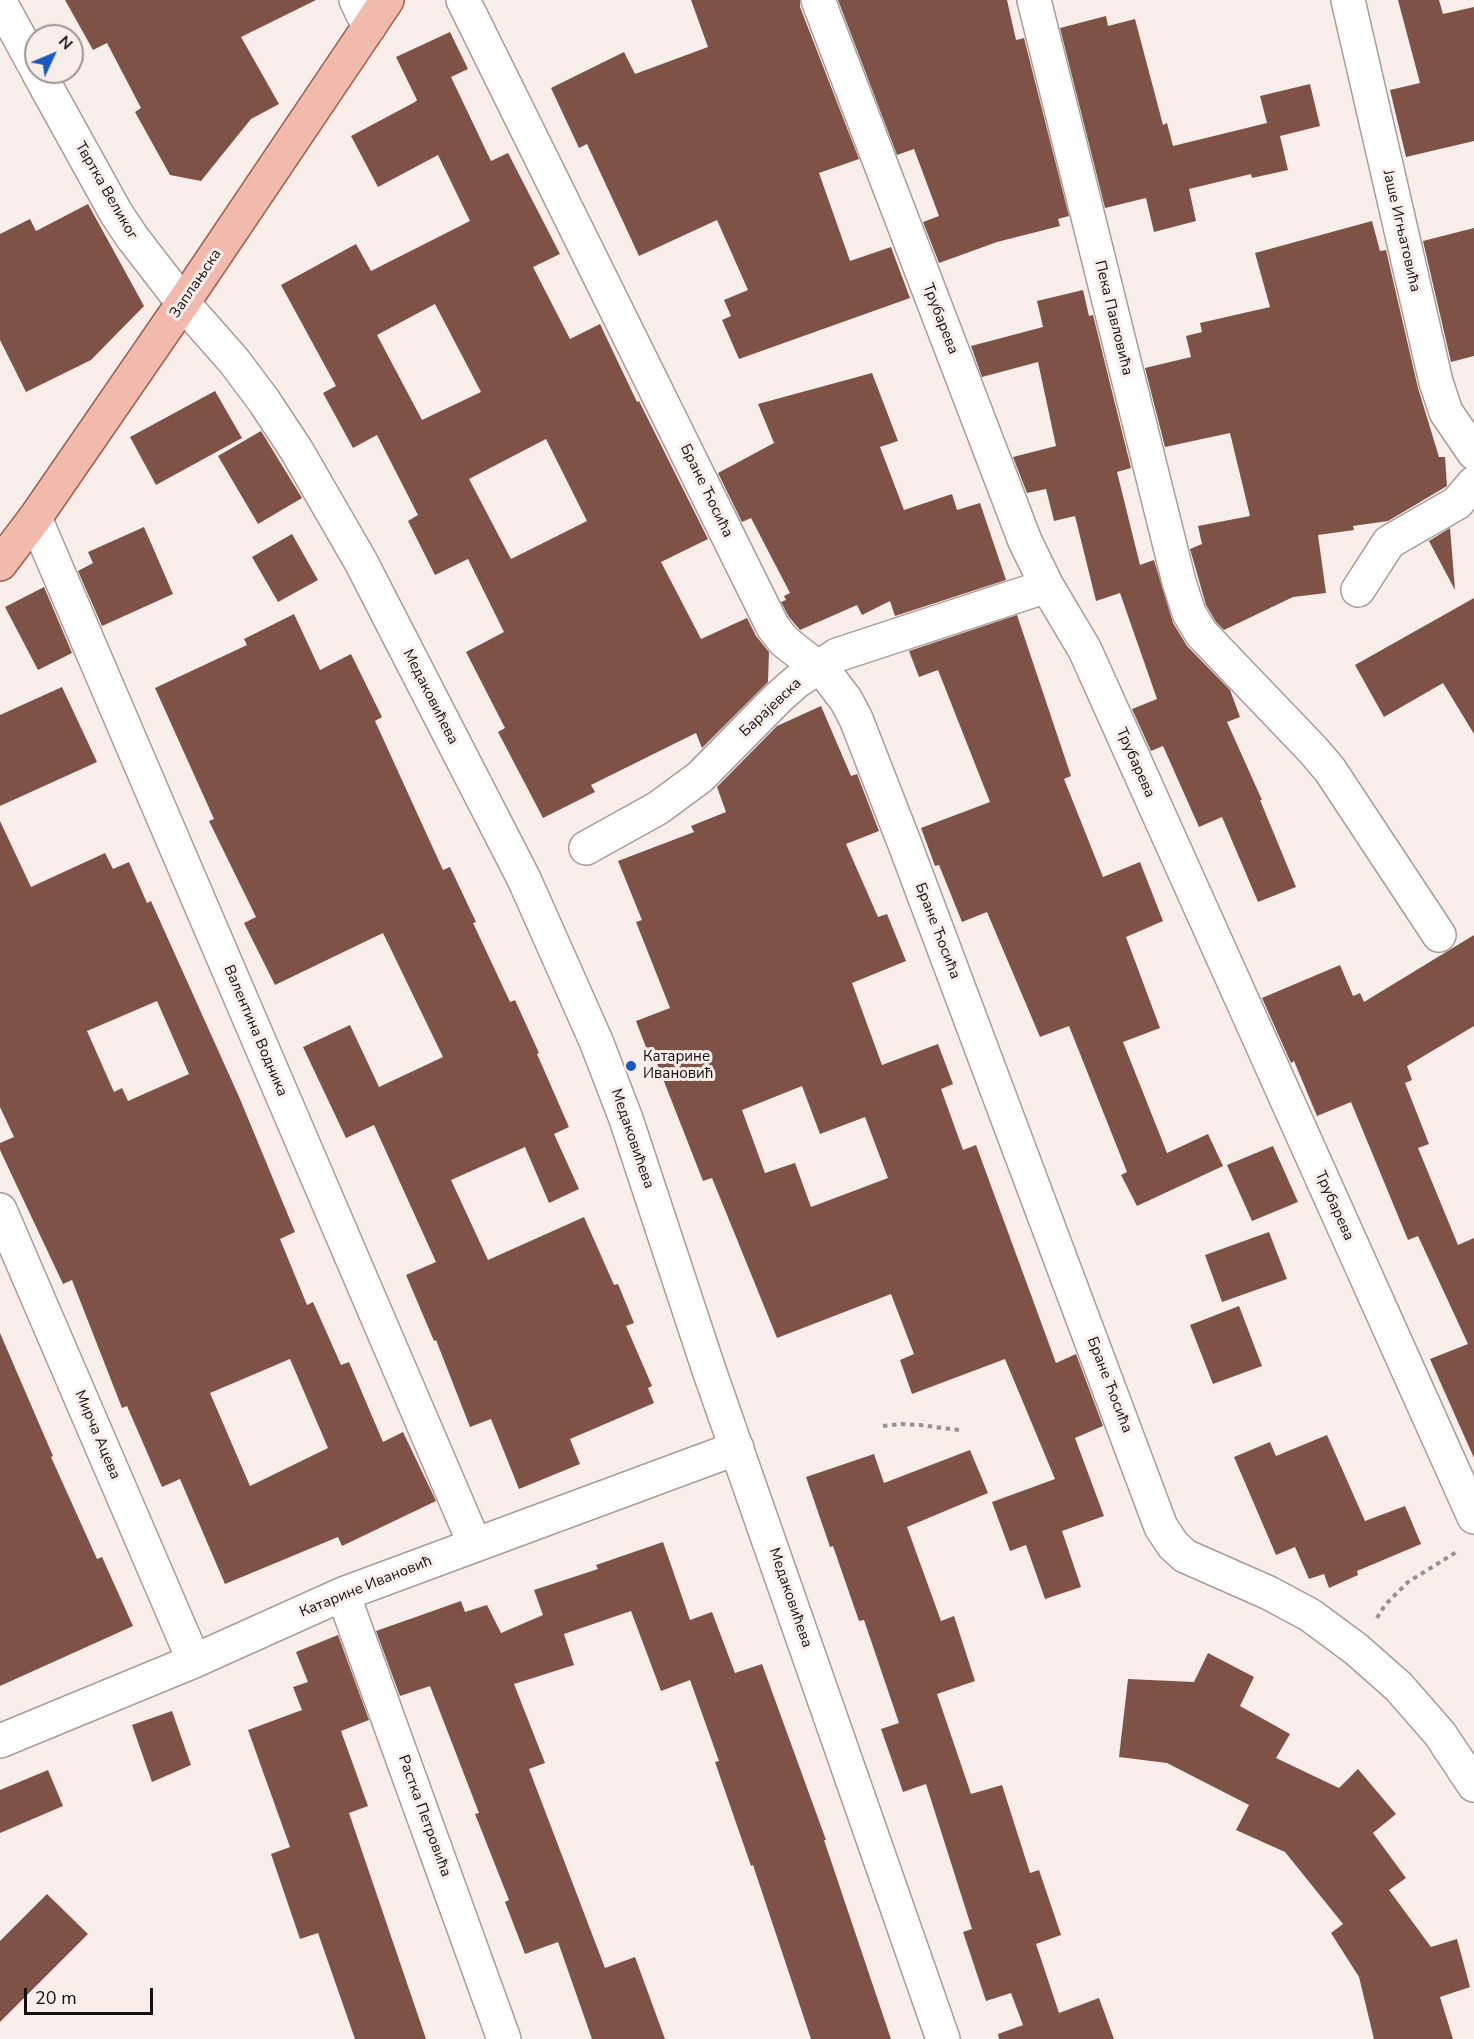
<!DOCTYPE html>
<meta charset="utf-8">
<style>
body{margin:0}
#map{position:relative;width:1474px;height:2039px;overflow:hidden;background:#faeeea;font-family:"Nunito Sans",sans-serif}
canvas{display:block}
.north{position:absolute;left:24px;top:24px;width:60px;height:60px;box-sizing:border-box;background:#faeeea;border:2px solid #9e9592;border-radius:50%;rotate:46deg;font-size:16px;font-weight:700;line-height:24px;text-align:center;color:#130f0e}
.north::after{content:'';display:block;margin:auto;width:21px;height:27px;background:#1858c3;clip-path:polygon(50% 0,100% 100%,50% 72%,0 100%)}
.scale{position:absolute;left:24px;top:1988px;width:129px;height:27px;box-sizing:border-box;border:3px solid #130f0e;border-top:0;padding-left:8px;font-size:18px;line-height:21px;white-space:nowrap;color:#130f0e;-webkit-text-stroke:4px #faeeea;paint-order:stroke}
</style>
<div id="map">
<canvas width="1474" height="2039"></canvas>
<div class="north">N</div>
<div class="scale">20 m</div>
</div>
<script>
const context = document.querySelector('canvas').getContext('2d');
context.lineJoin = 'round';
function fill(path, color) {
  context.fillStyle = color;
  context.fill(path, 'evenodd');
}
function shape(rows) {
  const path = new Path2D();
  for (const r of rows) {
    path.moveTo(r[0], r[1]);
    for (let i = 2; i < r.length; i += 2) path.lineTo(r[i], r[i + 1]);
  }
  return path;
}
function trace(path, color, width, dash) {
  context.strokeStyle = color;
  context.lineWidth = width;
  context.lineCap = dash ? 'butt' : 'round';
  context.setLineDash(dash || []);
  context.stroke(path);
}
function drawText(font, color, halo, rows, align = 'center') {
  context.font = font + ' "Nunito Sans",sans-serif';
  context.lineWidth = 6;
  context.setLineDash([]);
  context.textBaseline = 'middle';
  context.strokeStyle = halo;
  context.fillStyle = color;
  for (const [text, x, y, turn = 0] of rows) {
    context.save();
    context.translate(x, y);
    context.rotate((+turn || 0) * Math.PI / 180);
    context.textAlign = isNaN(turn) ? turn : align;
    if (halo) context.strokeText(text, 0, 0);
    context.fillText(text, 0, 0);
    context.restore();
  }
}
const building = shape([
 [65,0,316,0,241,37,279,104,251,119,201,181,170,175,135,112,141,108,107,43,93,50],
 [691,0,800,0,800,7,859,159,819,173,850,261,891,247,910,298,739,359,722,320,731,316,724,300,748,290,717,220,639,256,587,144,579,148,551,88,624,52,635,74,708,47],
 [838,0,1007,0,1016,40,1024,38,1069,216,1058,219,1060,226,997,242,939,263,923,222,939,216,914,149,897,155],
 [1398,0,1439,0,1443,14,1474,7,1474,141,1406,157,1390,90,1420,83],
 [1106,16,1108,26,1135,19,1163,125,1167,123,1173,146,1267,123,1260,96,1310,84,1320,126,1280,136,1288,170,1252,178,1251,174,1189,189,1196,221,1154,232,1146,198,1105,208,1060,28],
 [450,32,468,69,451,77,491,161,508,153,560,254,533,267,570,339,600,324,637,402,639,401,708,539,661,562,701,639,747,618,756,636,769,652,768,682,702,748,696,733,591,785,595,792,543,818,498,732,505,728,466,652,504,632,468,559,435,575,408,521,418,515,377,435,353,448,323,393,336,386,281,285,356,244,371,271,470,221,438,155,378,187,351,136,415,102,417,100,396,57],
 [435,304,481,392,422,420,377,335],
 [546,439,587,521,511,559,469,479],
 [88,204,144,306,91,360,26,392,0,340,0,234,30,219,36,231],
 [1372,221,1380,251,1386,250,1418,388,1439,457,1445,457,1447,486,1388,521,1353,526,1354,530,1318,535,1326,593,1293,597,1224,630,1216,622,1206,605,1190,549,1202,544,1198,526,1250,516,1230,433,1165,447,1145,368,1191,357,1186,336,1202,332,1200,323,1270,307,1255,253],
 [1474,228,1474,356,1451,362,1423,241],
 [1083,290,1089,316,1093,315,1131,468,1117,472,1140,565,1154,560,1173,623,1187,646,1230,690,1240,717,1227,722,1262,800,1260,800,1296,887,1258,902,1222,817,1199,827,1163,746,1151,751,1132,709,1157,699,1120,593,1096,601,1075,516,1054,521,1046,489,1027,493,1013,457,1056,446,1038,362,982,377,971,346,1043,327,1037,301],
 [872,373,898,441,880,447,904,510,952,494,957,510,980,503,1006,580,895,616,890,601,862,615,857,605,800,630,789,617,781,602,786,600,784,596,790,593,751,518,742,522,718,473,774,443,758,404],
 [215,391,242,438,156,485,130,437],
 [261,431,302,498,258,524,218,456],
 [144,527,173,594,102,626,78,571,93,563,88,552],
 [1450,528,1455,590,1429,541],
 [292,534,318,580,278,602,252,557],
 [44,587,72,653,38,670,5,607],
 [1474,598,1474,734,1443,683,1384,717,1355,665],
 [294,614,320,670,351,654,382,717,375,721,443,870,450,867,476,922,473,923,510,1002,515,1000,539,1053,537,1054,569,1127,554,1134,579,1189,549,1203,525,1147,451,1180,488,1260,584,1217,614,1285,618,1284,634,1323,626,1326,652,1386,648,1388,654,1403,570,1439,580,1464,519,1489,491,1419,470,1427,436,1340,434,1341,406,1275,436,1262,374,1125,346,1138,303,1047,350,1025,379,1087,443,1057,383,933,275,985,244,923,256,917,209,821,214,819,155,688,247,645,244,639],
 [1017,615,1071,776,1064,779,1103,877,1140,862,1163,921,1126,937,1160,1028,1123,1042,1167,1153,1208,1134,1223,1166,1137,1206,1121,1175,1127,1172,1069,1026,1040,1037,987,912,962,922,939,865,935,866,921,828,990,802,938,670,919,677,909,651],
 [62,687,97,762,0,806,0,715],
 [821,706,851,776,857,774,879,831,846,844,878,917,887,914,906,961,852,983,882,1065,938,1044,953,1084,941,1089,963,1150,976,1145,1056,1363,1076,1354,1103,1426,1075,1438,1104,1516,1062,1531,1081,1587,1045,1599,1026,1545,1010,1551,992,1502,1055,1479,1005,1359,912,1394,900,1360,914,1354,891,1294,777,1338,712,1178,703,1181,656,1061,652,1063,636,1021,670,1008,636,922,642,920,618,861,694,832,691,826,726,812,717,787,777,726],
 [802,1086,820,1134,865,1117,888,1178,811,1207,795,1163,765,1173,742,1110],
 [0,821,31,887,105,853,113,869,129,862,147,903,151,901,240,1099,295,1232,280,1239,307,1305,313,1302,341,1365,349,1362,383,1442,403,1432,436,1501,342,1546,338,1537,225,1584,180,1479,162,1487,127,1406,122,1408,72,1280,63,1284,0,1150,0,1143,14,1137,0,1107],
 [157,1001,189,1074,128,1101,122,1088,114,1092,87,1031],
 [290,1359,328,1448,250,1486,210,1393],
 [1474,935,1474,1026,1407,1066,1412,1080,1405,1083,1429,1144,1418,1148,1458,1245,1474,1238,1474,1458,1430,1359,1468,1344,1418,1236,1408,1240,1351,1102,1317,1116,1294,1061,1291,1063,1262,998,1340,965,1353,996,1360,993,1364,1002],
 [1273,1146,1298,1202,1252,1221,1227,1165],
 [1269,1232,1287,1279,1222,1302,1205,1255],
 [1239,1306,1262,1366,1213,1384,1190,1325],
 [0,1333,53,1456,51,1457,97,1559,102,1557,133,1626,0,1686],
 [1327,1435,1365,1521,1405,1506,1421,1544,1357,1571,1358,1575,1329,1588,1324,1574,1309,1579,1295,1547,1276,1555,1234,1457,1270,1442,1276,1456],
 [970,1450,988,1493,907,1527,941,1621,954,1616,975,1681,937,1694,971,1794,1002,1785,1030,1873,1039,1870,1061,1935,1036,1944,1059,2013,1099,1998,1114,2039,999,2039,998,2034,1023,2025,1011,1993,986,2001,963,1932,972,1929,926,1784,903,1792,881,1729,899,1723,864,1620,859,1621,833,1546,830,1547,806,1477,874,1454,884,1483],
 [663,1542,690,1620,712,1612,735,1673,762,1664,826,1840,824,1840,891,2039,811,2039,753,1865,751,1866,715,1762,719,1761,690,1680,661,1691,631,1611,564,1634,574,1665,514,1684,545,1763,529,1769,605,1968,635,1957,665,2039,592,2039,558,1942,525,1954,505,1902,509,1900,475,1814,479,1813,430,1686,400,1696,376,1631,461,1601,465,1612,487,1605,501,1633,543,1615,534,1590,598,1569,596,1565],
 [338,1635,369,1720,341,1731,368,1806,349,1813,426,2039,355,2039,318,1933,300,1939,271,1854,290,1847,248,1730,302,1710,293,1687,308,1682,296,1652],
 [1208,1653,1254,1677,1240,1706,1290,1734,1276,1758,1339,1788,1358,1769,1396,1814,1373,1833,1406,1878,1389,1890,1431,1947,1457,1939,1470,1987,1440,1997,1453,2039,1374,2039,1359,1977,1331,1933,1343,1924,1285,1852,1236,1830,1249,1805,1167,1763,1119,1757,1128,1679,1194,1682],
 [172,1711,191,1765,152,1782,132,1725],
 [48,1770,63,1806,0,1833,0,1790],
 [47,1894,88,1934,0,2022,0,1941]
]);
const path = shape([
 [883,1426,900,1424,920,1425,959,1430],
 [1377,1618,1385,1605,1408,1582,1458,1551]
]);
const minor = shape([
 [356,0,369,27],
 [463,0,773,627,784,641,827,675,846,700,856,719,904,842,1161,1527,1173,1545,1185,1556,1269,1593,1310,1615,1356,1649,1399,1687,1440,1734,1474,1785],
 [818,0,1025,541,1047,586,1085,650,1474,1517],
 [1034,0,1179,582,1189,613,1201,633,1313,750,1330,770,1439,935],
 [1348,0,1436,382,1446,412,1474,453],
 [0,2,36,68],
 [38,72,116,213,132,237,183,303,234,361,264,401,297,451,361,562,524,879,596,1041,626,1119,709,1370,943,2039],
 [35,518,475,1545],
 [1358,590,1389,542,1457,503,1474,483],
 [586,848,658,808,700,777,779,697,796,682,837,655,1047,586],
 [0,1210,194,1661],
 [343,1594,504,2039],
 [0,1741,194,1661,343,1594,737,1448]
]);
const major = shape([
 [0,564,35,518,183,303,387,0]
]);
const markers = [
 [631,1066,6,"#1858c3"]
];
const streetNames = [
 ["Твртка Великог",106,191,60],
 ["Јаше Игњатовића",1401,231,77],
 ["Заплањска",196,284,-56],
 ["Пека Павловића",1113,318,76],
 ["Трубарева",940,319,69],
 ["Бране Ћосића",706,491,64],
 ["Медаковићева",430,697,63],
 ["Барајевска",771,708,-43],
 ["Трубарева",1135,763,66],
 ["Бране Ћосића",937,931,69],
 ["Валентина Водника",255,1031,67],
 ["Медаковићева",632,1139,71],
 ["Трубарева",1334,1206,66],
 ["Бране Ћосића",1109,1385,69],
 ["Мирча Ацева",97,1435,67],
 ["Катарине Ивановић",366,1587,-22],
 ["Медаковићева",790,1598,71],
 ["Растка Петровића",424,1816,70]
];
const poiNames = [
 ["Катарине",643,1057],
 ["Ивановић",643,1074]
];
fill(building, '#7f5247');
trace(minor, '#a89c99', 36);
trace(major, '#9d6051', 36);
trace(path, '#9a918f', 4, [4.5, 4.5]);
trace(minor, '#fff', 33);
trace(major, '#f1baac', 33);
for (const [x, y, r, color] of markers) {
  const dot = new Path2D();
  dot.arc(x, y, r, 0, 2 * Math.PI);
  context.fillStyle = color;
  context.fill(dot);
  trace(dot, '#faeeea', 2);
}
drawText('15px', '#130f0e', '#faeeea', streetNames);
drawText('15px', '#130f0e', '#faeeea', poiNames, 'left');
</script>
